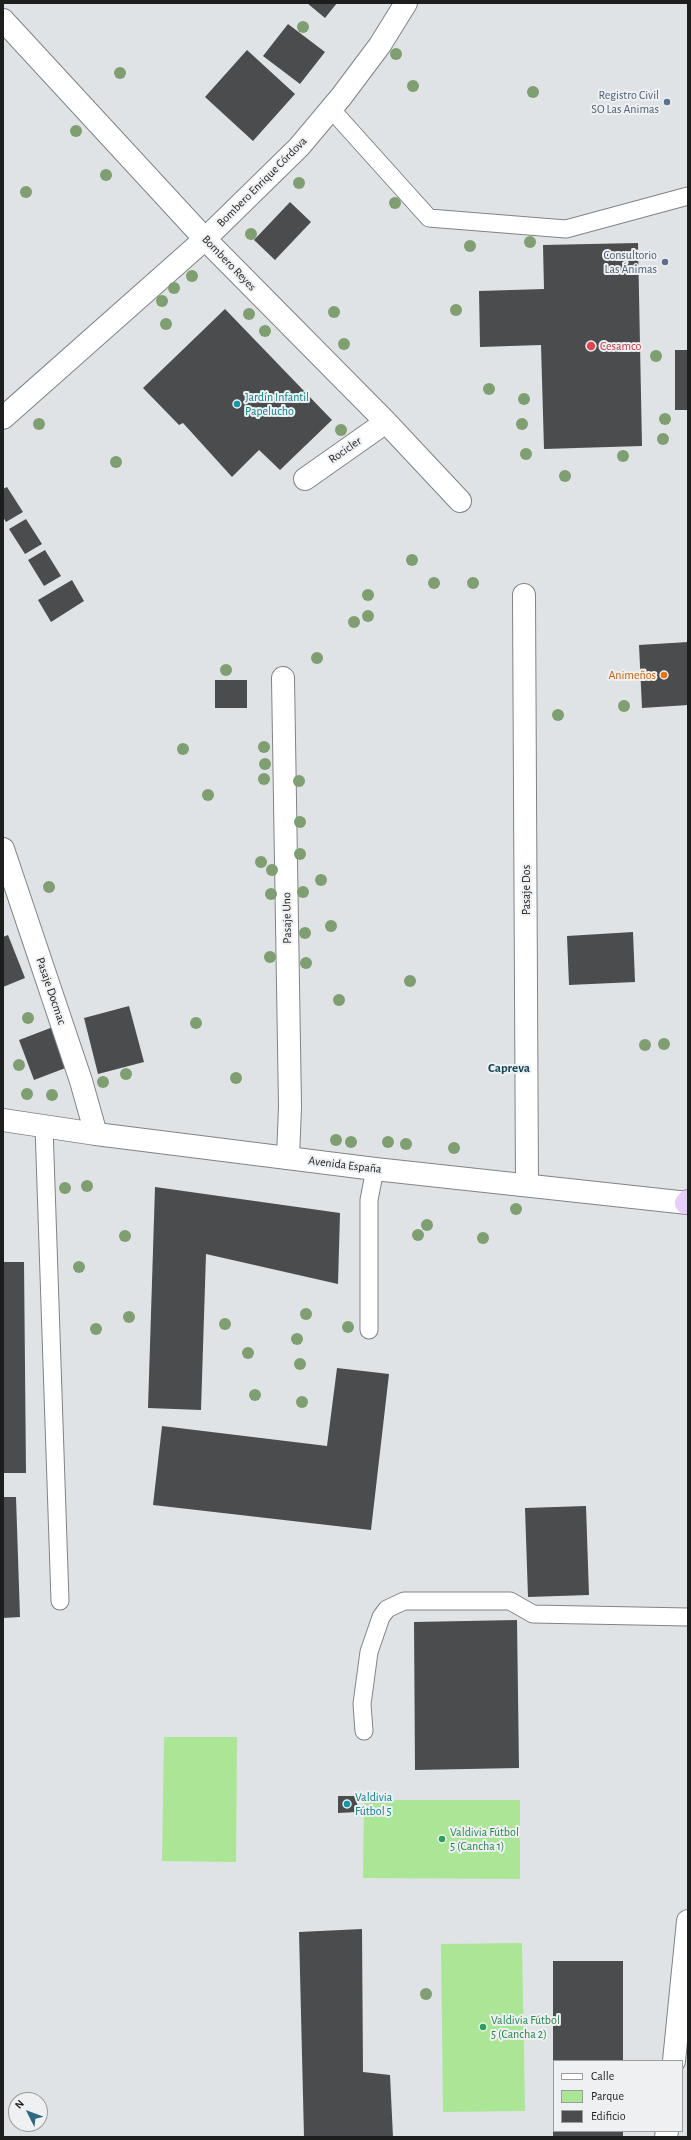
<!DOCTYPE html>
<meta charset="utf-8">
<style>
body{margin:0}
#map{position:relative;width:691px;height:2140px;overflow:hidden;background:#e0e3e5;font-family:"Alegreya Sans",sans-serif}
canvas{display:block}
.frame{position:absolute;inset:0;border:4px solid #1d1e1e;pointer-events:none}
.legend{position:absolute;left:553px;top:2060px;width:130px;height:72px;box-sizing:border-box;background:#eef0f2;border:1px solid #9a9c9d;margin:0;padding:5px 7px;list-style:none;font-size:12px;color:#1d1e1e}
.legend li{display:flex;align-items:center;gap:8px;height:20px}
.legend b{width:20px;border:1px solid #9a9c9d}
.north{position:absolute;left:8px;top:2092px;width:40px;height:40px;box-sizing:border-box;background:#eef0f2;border:1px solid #9a9c9d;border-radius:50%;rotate:312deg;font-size:11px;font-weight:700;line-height:16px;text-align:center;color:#1d1e1e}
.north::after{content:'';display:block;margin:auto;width:14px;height:18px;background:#2e6981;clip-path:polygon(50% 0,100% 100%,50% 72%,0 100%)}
</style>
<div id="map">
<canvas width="691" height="2140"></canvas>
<div class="frame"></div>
<ul class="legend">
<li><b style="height:5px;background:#fff"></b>Calle</li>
<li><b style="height:11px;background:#aae695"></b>Parque</li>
<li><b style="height:11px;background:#4b4c4e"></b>Edificio</li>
</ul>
<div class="north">N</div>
</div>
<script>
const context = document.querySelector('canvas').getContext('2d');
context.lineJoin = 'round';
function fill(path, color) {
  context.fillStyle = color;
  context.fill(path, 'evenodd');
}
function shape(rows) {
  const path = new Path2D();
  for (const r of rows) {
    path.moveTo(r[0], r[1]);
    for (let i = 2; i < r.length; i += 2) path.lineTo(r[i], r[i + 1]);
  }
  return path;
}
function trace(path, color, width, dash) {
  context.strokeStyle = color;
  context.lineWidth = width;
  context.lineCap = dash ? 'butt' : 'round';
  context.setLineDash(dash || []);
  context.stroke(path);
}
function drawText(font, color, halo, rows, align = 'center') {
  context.font = font + ' "Alegreya Sans",sans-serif';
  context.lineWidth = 4;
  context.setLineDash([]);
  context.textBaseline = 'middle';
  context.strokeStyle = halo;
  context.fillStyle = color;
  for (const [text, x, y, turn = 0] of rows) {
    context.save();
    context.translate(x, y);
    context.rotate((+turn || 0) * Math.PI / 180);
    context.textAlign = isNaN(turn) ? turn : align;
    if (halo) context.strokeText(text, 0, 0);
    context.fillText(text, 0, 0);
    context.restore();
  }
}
const green = shape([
 [164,1737,237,1737,236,1862,162,1861],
 [364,1800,520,1800,520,1879,363,1878],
 [522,1943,525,2111,443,2112,441,1944]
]);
const building = shape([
 [307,3,337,3,325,18],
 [288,24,325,52,300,84,263,56],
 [247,50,295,94,253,141,205,97],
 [290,202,311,222,275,260,254,240],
 [638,243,642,446,544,449,541,345,480,347,479,291,544,289,543,245],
 [225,309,332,420,280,470,259,450,232,477,183,423,179,425,143,388],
 [675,350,688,350,688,410,675,410],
 [7,487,23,512,6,522,3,517,3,489],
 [26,519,42,544,25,554,9,529],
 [45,550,61,576,44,586,28,560],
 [72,580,84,601,51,622,38,600],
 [688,642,688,705,642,708,639,645],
 [215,680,247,680,247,708,215,708],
 [633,932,635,982,569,985,567,936],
 [8,935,25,978,3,987,3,937],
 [129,1006,144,1062,98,1074,84,1018],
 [53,1027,68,1067,34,1080,19,1040],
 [155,1187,340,1213,338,1284,206,1254,201,1410,148,1408],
 [3,1262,24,1262,26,1473,3,1473],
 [337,1368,389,1374,371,1530,153,1505,162,1426,327,1446],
 [3,1497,16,1497,20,1617,3,1618],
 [586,1506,589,1595,528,1597,525,1508],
 [517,1620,519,1768,415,1770,414,1622],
 [338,1796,357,1796,357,1812,338,1813],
 [362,1929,363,2072,390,2075,393,2137,304,2137,299,1932],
 [553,1961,623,1961,623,2061,553,2061],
 [553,2131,623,2131,623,2137,553,2137]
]);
const service = shape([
 [331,109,429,218,566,229,688,196],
 [44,1126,60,1601],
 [369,1330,369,1200,375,1169],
 [364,1731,362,1704,369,1652,381,1617,387,1609,404,1601,510,1601,533,1614,688,1617]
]);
const minor = shape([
 [3,20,205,239,386,422,460,501],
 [3,418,205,239,299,147,341,97,380,45,406,3],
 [305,479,386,422],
 [524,595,527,1185],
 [283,678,290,1107,288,1158],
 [3,849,81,1081,96,1134],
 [674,2061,688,1921],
 [666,2137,667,2131]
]);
const secondary = shape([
 [3,1120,96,1134,375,1169,688,1203]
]);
const trunk = shape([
 [686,1203,688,1201]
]);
const trees = [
 [303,27],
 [396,54],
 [120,73],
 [413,86],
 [533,92],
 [76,131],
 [106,175],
 [299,183],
 [26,192],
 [395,203],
 [251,234],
 [530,242],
 [470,246],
 [192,276],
 [174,288],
 [162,301],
 [456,310],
 [334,312],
 [249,314],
 [166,324],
 [265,331],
 [344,344],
 [656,356],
 [489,389],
 [524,399],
 [665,419],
 [39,424],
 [522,424],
 [341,430],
 [663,439],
 [526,454],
 [623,456],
 [116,462],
 [565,476],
 [412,560],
 [434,583],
 [473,583],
 [368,595],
 [368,616],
 [354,622],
 [317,658],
 [226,670],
 [624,706],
 [558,715],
 [264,747],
 [183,749],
 [265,764],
 [264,779],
 [299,781],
 [208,795],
 [300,822],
 [300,854],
 [261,862],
 [272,870],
 [321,880],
 [49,887],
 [303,892],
 [271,894],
 [331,926],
 [305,933],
 [270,957],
 [306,963],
 [410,981],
 [339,1000],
 [28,1018],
 [196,1023],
 [664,1044],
 [645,1045],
 [19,1065],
 [126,1074],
 [236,1078],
 [103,1082],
 [27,1094],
 [52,1095],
 [336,1140],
 [351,1142],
 [388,1142],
 [406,1144],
 [454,1148],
 [87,1186],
 [65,1188],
 [516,1209],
 [427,1225],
 [418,1235],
 [125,1236],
 [483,1238],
 [79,1267],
 [306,1314],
 [129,1317],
 [225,1324],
 [348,1327],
 [96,1329],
 [297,1339],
 [248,1353],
 [300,1364],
 [255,1395],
 [302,1402],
 [426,1994]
];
const markers = [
 [667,102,4,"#5c6f8a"],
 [665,262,4,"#5c6f8a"],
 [591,346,5,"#e0444e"],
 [237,404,4,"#0f9aa8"],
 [664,675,4,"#e8710a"],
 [347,1804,4,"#0f9aa8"],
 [442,1839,4,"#2e9e5b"],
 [483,2027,4,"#2e9e5b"]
];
const serviceNames = [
 ["Registro Civil",659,95],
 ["SO Las Animas",659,109],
 ["Consultorio",657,255],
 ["Las Ánimas",657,269]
];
const streetNames = [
 ["Bombero Enrique Córdova",262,182,-45],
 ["Bombero Reyes",229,263,46],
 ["Rocicler",345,450,-35],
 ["Pasaje Dos",526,890,-90],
 ["Pasaje Uno",287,918,-91],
 ["Pasaje Docmac",51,991,71],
 ["Avenida España",345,1165,7]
];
const healthNames = [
 ["Cesamco",600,346]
];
const cultureNames = [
 ["Jardín Infantil",245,397],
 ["Papelucho",245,411],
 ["Valdivia",355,1797],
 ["Fútbol 5",355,1811]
];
const foodNames = [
 ["Animeños",656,675]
];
const leisureNames = [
 ["Valdivia Fútbol",450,1832],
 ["5 (Cancha 1)",450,1846],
 ["Valdivia Fútbol",491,2020],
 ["5 (Cancha 2)",491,2034]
];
const neighbourhoodNames = [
 ["Capreva",509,1068]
];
fill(green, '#aae695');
fill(building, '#4b4c4e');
trace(service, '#818385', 19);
trace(minor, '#818385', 24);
trace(secondary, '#818385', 24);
trace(trunk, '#9c89aa', 24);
trace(service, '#fff', 17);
trace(minor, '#fff', 22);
trace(secondary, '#fff', 22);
trace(trunk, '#e6cef8', 22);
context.fillStyle = '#7f9f72';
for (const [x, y] of trees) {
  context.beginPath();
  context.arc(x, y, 6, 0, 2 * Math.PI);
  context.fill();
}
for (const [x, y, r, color] of markers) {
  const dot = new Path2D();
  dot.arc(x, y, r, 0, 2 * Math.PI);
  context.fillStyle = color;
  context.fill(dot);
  trace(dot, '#eef0f2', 1.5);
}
drawText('12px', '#4e5e75', '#eef0f2', serviceNames, 'right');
drawText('12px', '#1d1e1e', '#eef0f2', streetNames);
drawText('12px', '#be3a42', '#eef0f2', healthNames, 'left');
drawText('12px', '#0d838f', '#eef0f2', cultureNames, 'left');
drawText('12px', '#c56008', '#eef0f2', foodNames, 'right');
drawText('12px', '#27864d', '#eef0f2', leisureNames, 'left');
drawText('bold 13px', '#144557', '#eef0f2', neighbourhoodNames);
</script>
